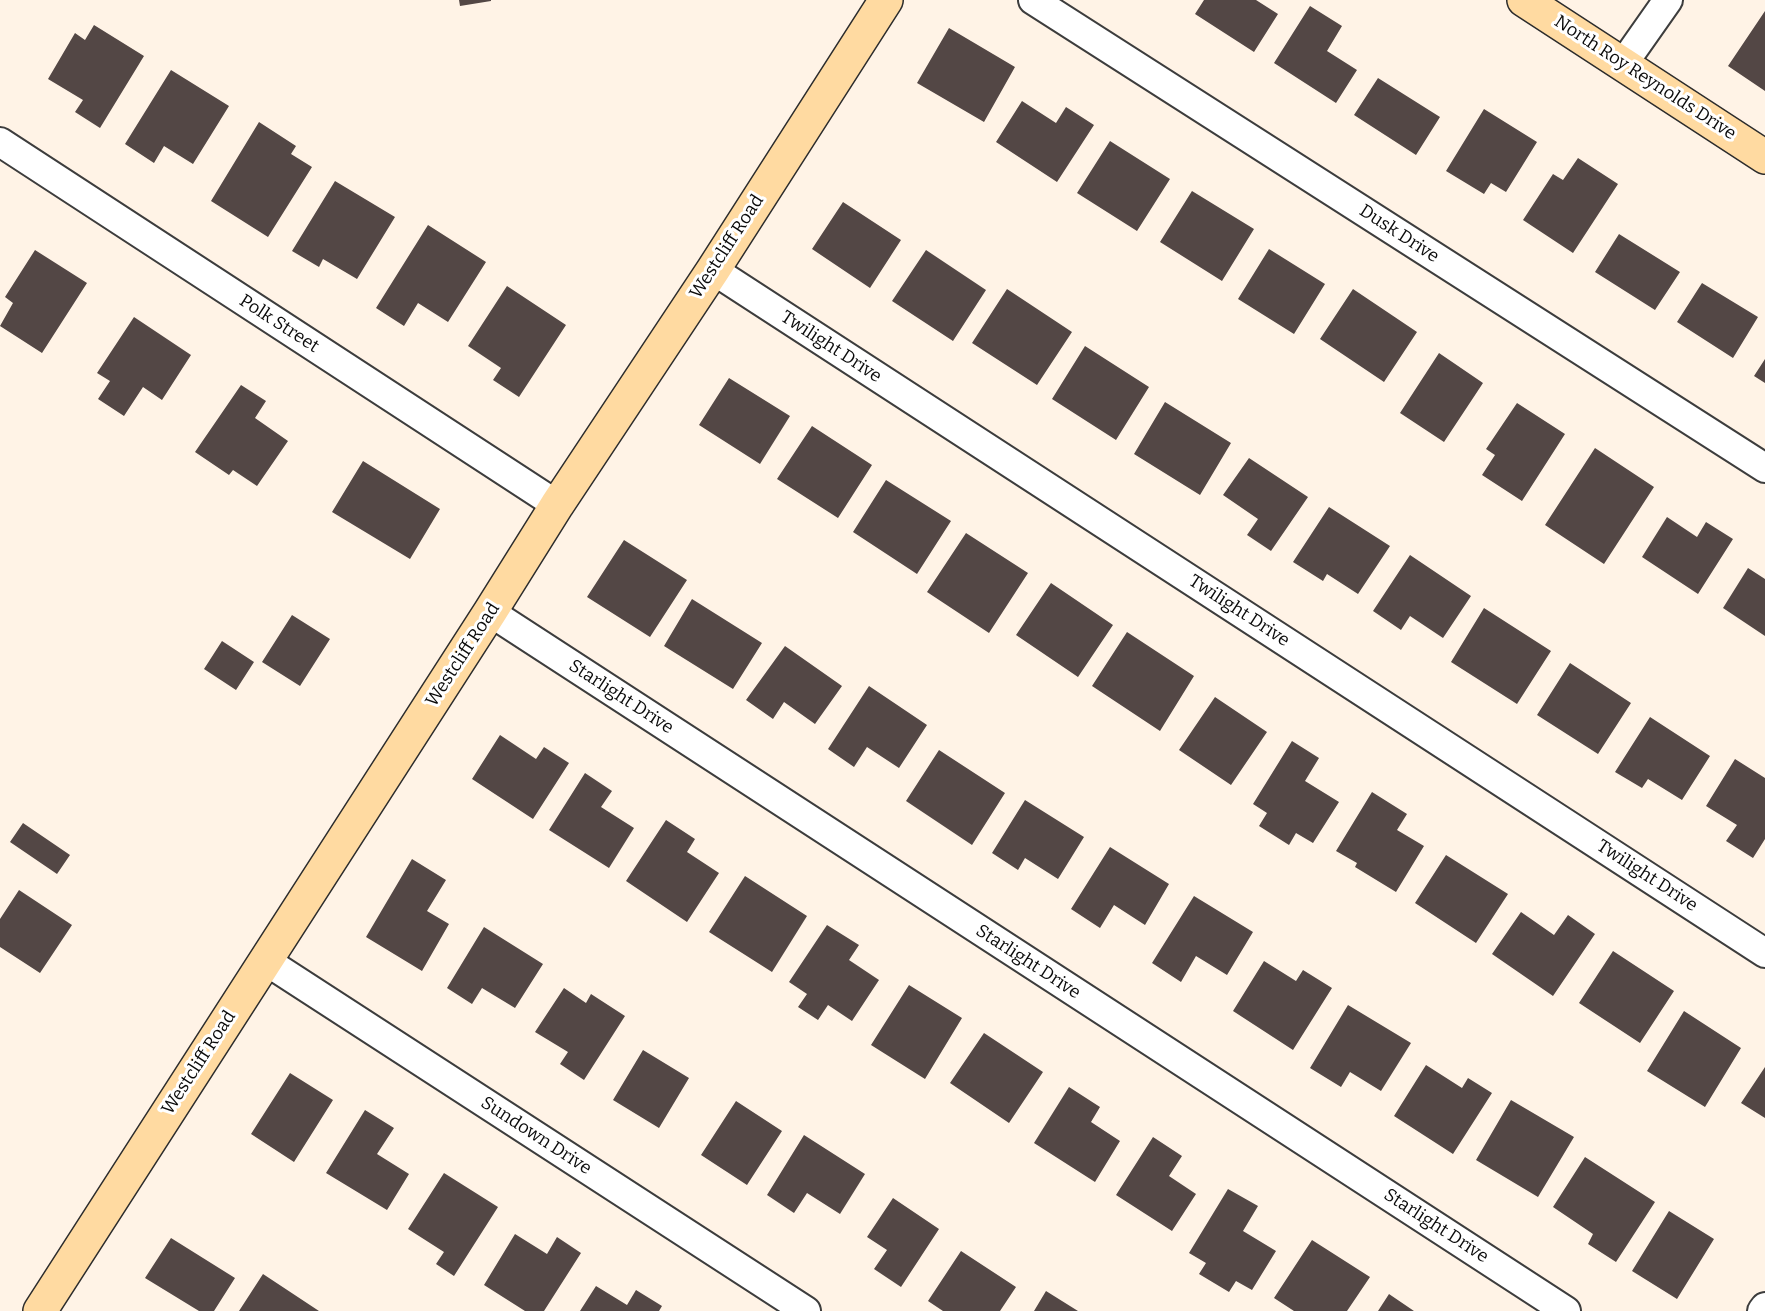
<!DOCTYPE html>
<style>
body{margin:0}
canvas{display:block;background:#fff3e6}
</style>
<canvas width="1765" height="1311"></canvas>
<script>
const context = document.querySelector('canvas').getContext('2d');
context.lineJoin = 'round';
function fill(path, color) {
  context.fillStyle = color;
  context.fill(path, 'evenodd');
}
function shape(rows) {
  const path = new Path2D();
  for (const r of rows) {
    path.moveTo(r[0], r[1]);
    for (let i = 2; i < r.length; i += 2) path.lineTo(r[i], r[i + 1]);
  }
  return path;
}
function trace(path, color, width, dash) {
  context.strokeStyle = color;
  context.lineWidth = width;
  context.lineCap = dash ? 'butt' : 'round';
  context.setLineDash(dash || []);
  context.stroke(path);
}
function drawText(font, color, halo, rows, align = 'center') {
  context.font = font + ' Bitter,serif';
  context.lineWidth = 6;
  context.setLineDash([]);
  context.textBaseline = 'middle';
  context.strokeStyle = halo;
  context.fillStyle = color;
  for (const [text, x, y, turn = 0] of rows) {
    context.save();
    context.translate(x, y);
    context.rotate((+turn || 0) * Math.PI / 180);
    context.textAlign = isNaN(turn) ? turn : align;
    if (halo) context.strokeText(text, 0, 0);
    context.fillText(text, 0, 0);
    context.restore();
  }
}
const building = shape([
 [459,0,491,0,491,1,460,6],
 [1204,0,1256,0,1278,14,1254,52,1195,14],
 [1310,6,1342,26,1327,51,1357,70,1336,103,1274,63],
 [1765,11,1765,91,1728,66],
 [94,25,144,56,100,128,75,112,83,100,48,79,75,33,85,40],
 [949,28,1015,67,984,122,917,83],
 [171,70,229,106,193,164,164,146,154,163,125,144],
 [1378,78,1440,117,1416,155,1354,115],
 [1022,101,1056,123,1066,107,1094,125,1057,182,996,142],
 [1484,109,1537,142,1506,192,1491,183,1484,194,1446,171],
 [259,122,296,146,291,154,312,167,268,237,211,201],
 [1110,141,1170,179,1137,231,1077,193],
 [1578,158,1618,184,1573,253,1523,220,1553,174,1563,180],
 [335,181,395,217,357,279,323,259,319,267,292,251],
 [1192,191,1254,229,1222,281,1160,242],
 [843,202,901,240,870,288,812,249],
 [428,225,486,262,448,322,418,303,404,326,376,308],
 [1619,234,1680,272,1655,310,1595,272],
 [1269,249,1325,284,1294,334,1238,299],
 [35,250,87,283,42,353,0,326,13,303,5,297],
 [926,250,986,290,953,341,892,301],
 [1702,283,1758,317,1733,358,1677,322],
 [507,286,566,325,519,397,493,380,501,368,468,346],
 [1007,289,1072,332,1037,385,972,343],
 [1353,289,1417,332,1384,382,1320,339],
 [134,317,191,355,162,400,143,387,124,416,98,399,110,381,97,373],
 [1085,346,1149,387,1116,440,1052,399],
 [1439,353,1483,383,1444,442,1400,413],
 [1765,359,1765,383,1754,376],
 [729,378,790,416,760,464,699,425],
 [241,385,266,401,255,418,288,441,257,486,233,470,229,475,195,452],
 [1165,402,1231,443,1200,495,1134,454],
 [1517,403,1565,434,1522,501,1482,475,1495,455,1486,449],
 [812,426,872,465,838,518,777,479],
 [1595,448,1654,487,1604,564,1545,525],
 [1249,458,1308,497,1271,551,1247,535,1258,519,1223,495],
 [363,461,440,509,410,559,332,512],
 [886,480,951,521,917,574,853,532],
 [1329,507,1390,546,1358,594,1327,574,1323,581,1293,562],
 [1667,517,1697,537,1706,522,1733,539,1698,594,1642,557],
 [966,533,1028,573,989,633,927,592],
 [624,540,687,580,650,637,587,597],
 [1410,555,1471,596,1443,638,1410,616,1401,630,1373,611],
 [1748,568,1765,579,1765,636,1723,608],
 [1051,583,1113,625,1078,677,1016,635],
 [692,599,762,643,733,689,664,646],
 [1484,608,1551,651,1517,704,1451,662],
 [292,615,330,639,300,686,262,662],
 [1127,632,1194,676,1160,731,1092,686],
 [222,641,254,662,236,690,204,669],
 [785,646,842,686,815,724,784,702,773,719,746,700],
 [1570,663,1631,703,1598,754,1537,715],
 [869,686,927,725,899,768,867,747,854,767,828,749],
 [1215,697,1267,732,1231,785,1179,750],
 [1650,717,1710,756,1682,800,1648,779,1642,788,1615,772],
 [500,735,536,759,544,747,569,763,533,819,472,779],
 [1292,741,1319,758,1305,781,1339,802,1313,843,1296,833,1289,845,1259,826,1267,813,1253,804],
 [939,750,1005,793,972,845,906,801],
 [1735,759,1765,778,1765,839,1753,858,1726,841,1737,825,1706,806],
 [585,773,612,791,601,807,634,828,609,868,549,830],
 [1372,792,1407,814,1397,830,1424,846,1396,892,1355,867,1357,863,1336,851],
 [1025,800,1084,837,1058,879,1025,858,1018,870,992,853],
 [666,820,695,839,687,852,719,873,687,922,626,881],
 [23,823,70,855,57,874,10,842],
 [1110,847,1169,884,1145,925,1114,905,1100,928,1071,909],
 [1446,855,1508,894,1476,943,1415,903],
 [412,859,446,880,427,911,449,924,422,971,366,937],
 [745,876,807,916,772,972,709,932],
 [19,890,72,925,40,973,0,947,0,919],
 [1194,896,1253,932,1227,975,1196,956,1181,982,1152,963],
 [1521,912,1554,935,1568,915,1595,934,1553,996,1492,954],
 [827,925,859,945,849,960,879,980,852,1021,828,1005,818,1020,798,1007,807,994,789,982],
 [484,927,543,964,515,1008,482,988,472,1004,447,988],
 [1613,951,1674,991,1640,1043,1579,1003],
 [1264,961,1296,981,1303,970,1332,988,1293,1050,1233,1011],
 [909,985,962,1018,925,1079,871,1045],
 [564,988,586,1003,591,994,625,1016,584,1080,560,1064,568,1052,535,1032],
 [1348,1005,1411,1043,1381,1091,1350,1072,1341,1087,1310,1068],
 [1684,1011,1741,1048,1705,1107,1647,1071],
 [984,1033,1043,1072,1009,1123,950,1083],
 [643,1050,689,1078,659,1128,613,1100],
 [1426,1065,1462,1088,1468,1078,1492,1093,1453,1154,1394,1116],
 [1765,1067,1765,1118,1741,1103],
 [290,1073,333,1100,294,1162,251,1134],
 [1069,1087,1100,1107,1091,1122,1120,1141,1095,1182,1034,1143],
 [1511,1100,1574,1137,1538,1197,1476,1160],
 [736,1101,782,1131,747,1185,701,1155],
 [365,1110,394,1128,377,1154,409,1174,387,1210,326,1173],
 [804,1135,865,1174,840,1214,807,1193,794,1213,767,1195],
 [1153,1137,1182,1156,1169,1176,1196,1194,1172,1231,1116,1195],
 [1585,1157,1655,1202,1616,1262,1588,1244,1593,1234,1553,1207],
 [444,1173,498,1207,454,1276,436,1264,444,1252,408,1229],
 [1228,1189,1258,1206,1243,1231,1276,1251,1252,1290,1236,1281,1229,1292,1199,1274,1206,1263,1189,1253],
 [893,1198,939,1229,901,1287,874,1269,887,1250,867,1237],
 [1669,1211,1714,1239,1677,1299,1632,1271],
 [515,1234,547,1254,557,1237,581,1253,544,1311,525,1311,484,1285],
 [171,1238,235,1278,214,1311,199,1311,145,1278],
 [1312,1240,1370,1277,1347,1311,1294,1311,1274,1298],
 [961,1251,1016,1287,1000,1311,943,1311,928,1301],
 [263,1274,319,1311,239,1311],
 [596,1286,627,1305,636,1290,662,1306,659,1311,580,1311],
 [1046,1291,1078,1311,1034,1311],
 [1389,1294,1414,1311,1378,1311]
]);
const street = shape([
 [1033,0,1765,468],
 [1623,64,1668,0],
 [0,142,557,505],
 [713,270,1765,953],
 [490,612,1566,1311],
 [266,961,806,1311],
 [1762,1311,1765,1307]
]);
const secondary = shape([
 [1524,0,1765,157],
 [40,1311,490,612,557,505,713,270,886,0]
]);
const streetNames = [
 ["North Roy Reynolds Drive",1645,78,33],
 ["Dusk Drive",1399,234,33],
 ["Westcliff Road",727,247,-57],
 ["Polk Street",279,324,33],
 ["Twilight Drive",831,347,33],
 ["Twilight Drive",1239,611,33],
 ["Westcliff Road",463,655,-57],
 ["Starlight Drive",621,697,33],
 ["Twilight Drive",1647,876,33],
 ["Starlight Drive",1028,962,33],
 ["Westcliff Road",199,1063,-57],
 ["Sundown Drive",536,1136,33],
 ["Starlight Drive",1436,1226,33]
];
fill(building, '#534745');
trace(street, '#3d3d3d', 32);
trace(secondary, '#2c2c2c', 36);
trace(street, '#fff', 28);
trace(secondary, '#ffdaa1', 33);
drawText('18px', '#0a0a0a', '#fff', streetNames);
</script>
